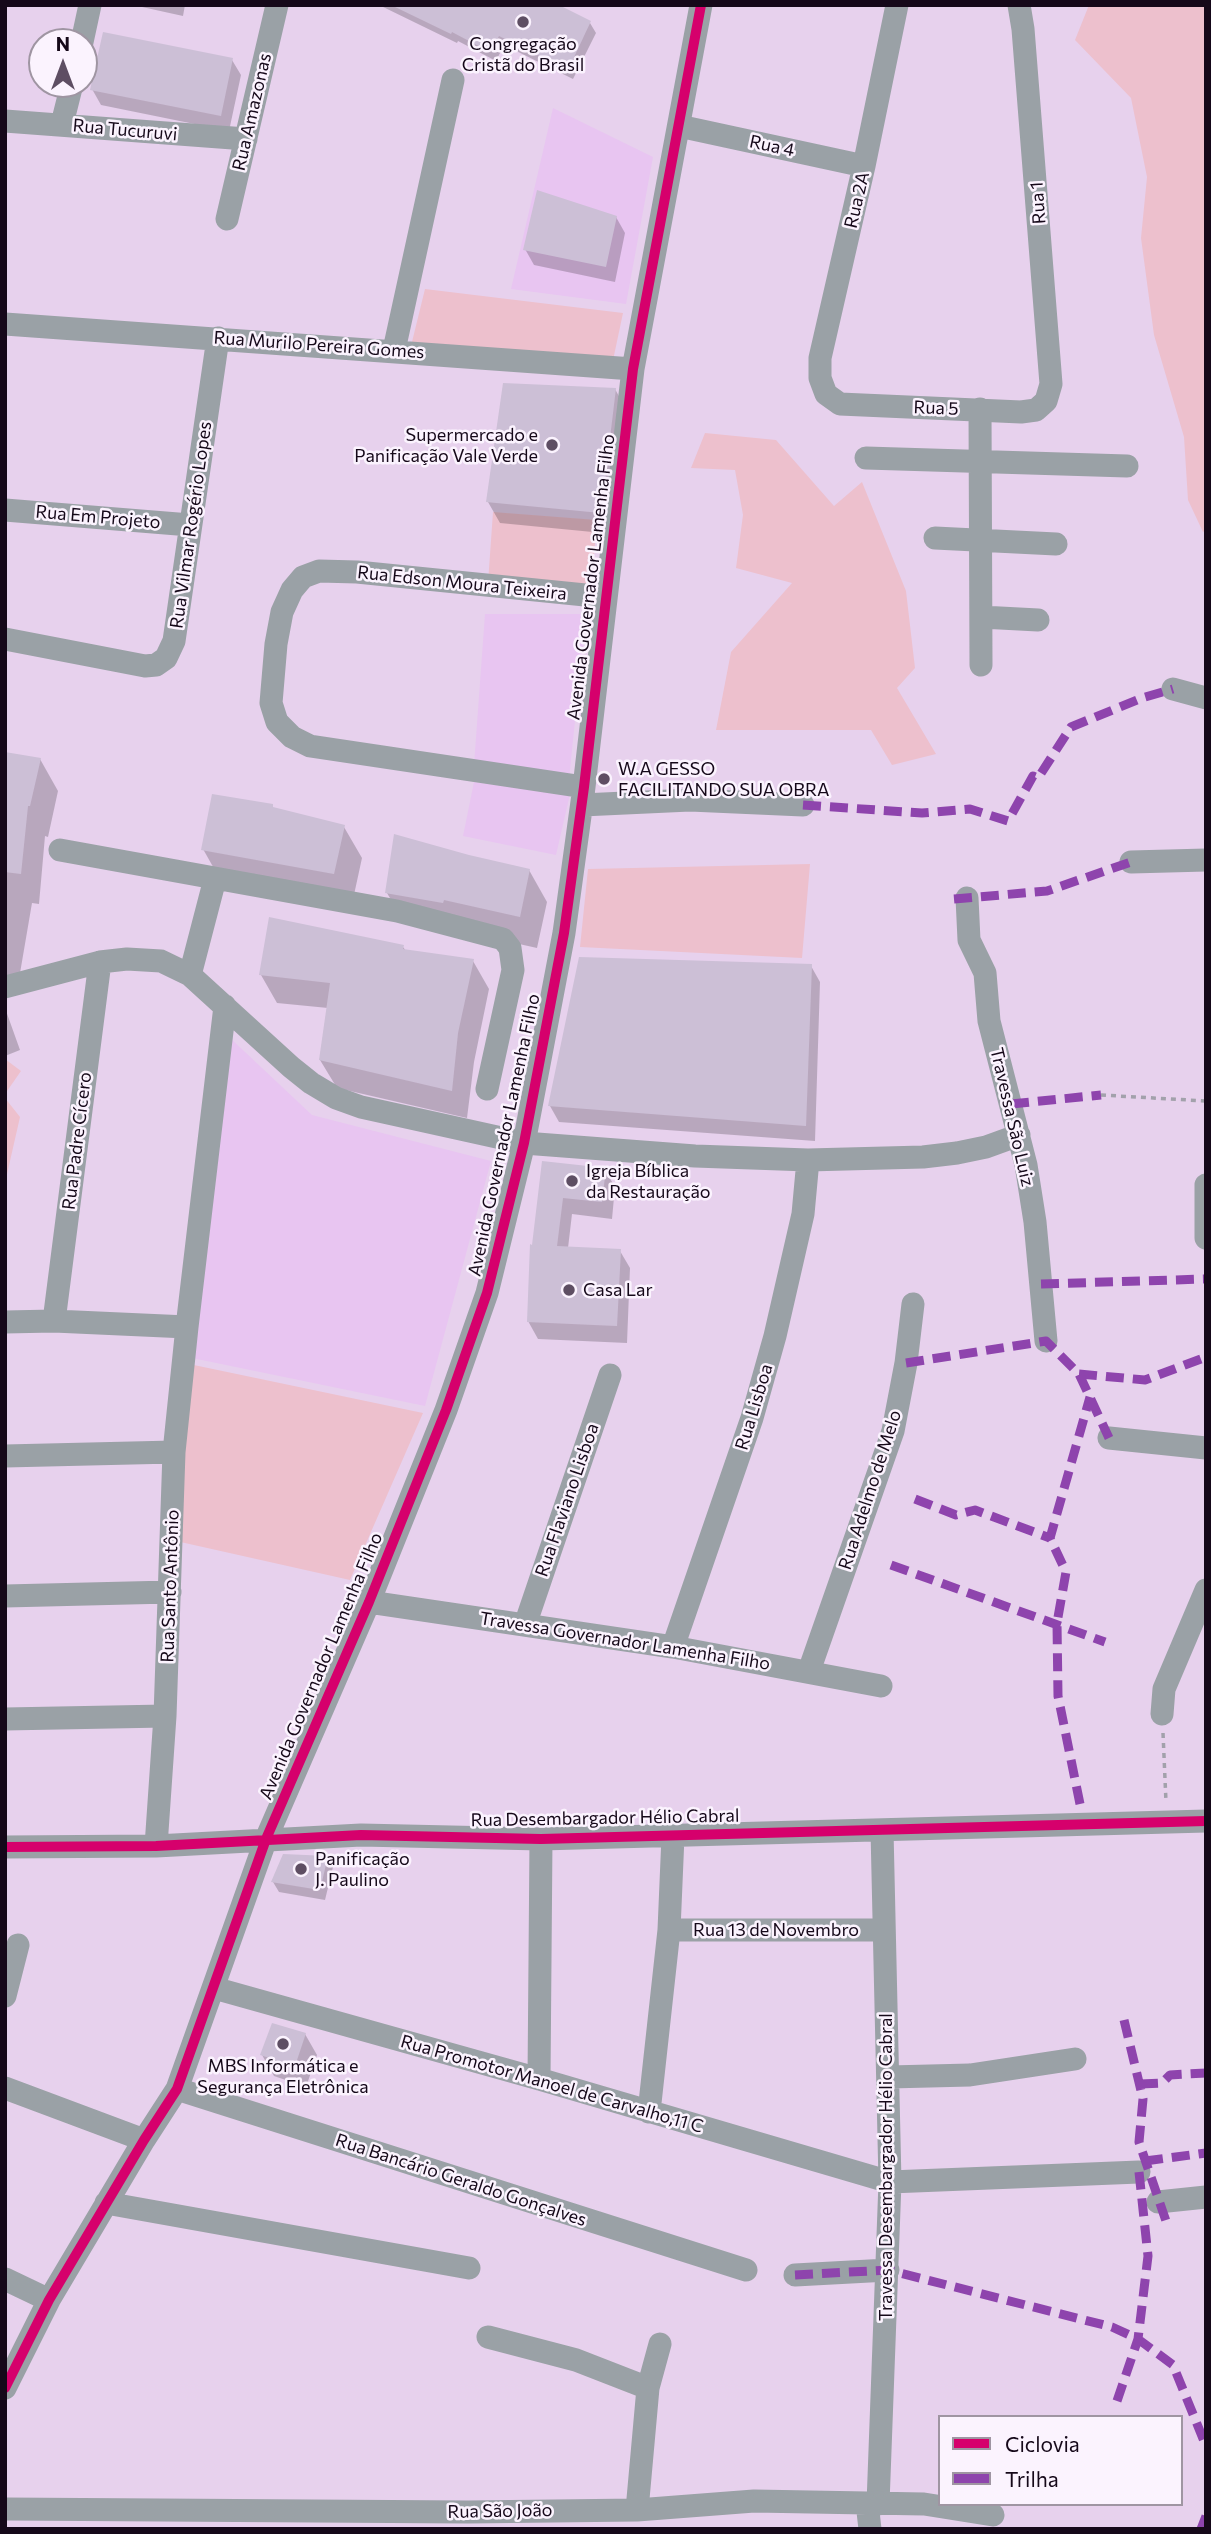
<!DOCTYPE html>
<meta charset="utf-8">
<style>
body{margin:0}
#map{position:relative;width:1211px;height:2534px;overflow:hidden;background:#e7d1ed;font-family:Commissioner,sans-serif}
canvas{display:block}
.frame{position:absolute;inset:0;border:7px solid #150819;pointer-events:none}
.legend{position:absolute;left:938px;top:2415px;width:245px;height:91px;box-sizing:border-box;background:#fbf3fe;border:2px solid #9f95a2;margin:0;padding:9px 12px;list-style:none;font-size:21px;color:#150819}
.legend li{display:flex;align-items:center;gap:14px;height:35px}
.legend b{width:35px;border:2px solid #9f95a2}
.north{position:absolute;left:28px;top:28px;width:70px;height:70px;box-sizing:border-box;background:#fbf3fe;border:2px solid #9f95a2;border-radius:50%;rotate:0deg;font-size:19px;font-weight:700;line-height:28px;text-align:center;color:#150819}
.north::after{content:'';display:block;margin:auto;width:24px;height:32px;background:#5e4e63;clip-path:polygon(50% 0,100% 100%,50% 72%,0 100%)}
</style>
<div id="map">
<canvas width="1211" height="2534"></canvas>
<div class="frame"></div>
<ul class="legend">
<li><b style="height:9px;background:#d6006c"></b>Ciclovia</li>
<li><b style="height:9px;background:#8e44ad"></b>Trilha</li>
</ul>
<div class="north">N</div>
</div>
<script>
const context = document.querySelector('canvas').getContext('2d');
context.lineJoin = 'round';
function fill(path, color) {
  context.fillStyle = color;
  context.fill(path, 'evenodd');
}
function shape(rows) {
  const path = new Path2D();
  for (const r of rows) {
    path.moveTo(r[0], r[1]);
    for (let i = 2; i < r.length; i += 2) path.lineTo(r[i], r[i + 1]);
  }
  return path;
}
function trace(path, color, width, dash) {
  context.strokeStyle = color;
  context.lineWidth = width;
  context.lineCap = dash ? 'butt' : 'round';
  context.setLineDash(dash || []);
  context.stroke(path);
}
function drawText(font, color, halo, rows, align = 'center') {
  context.font = font + ' Commissioner,sans-serif';
  context.lineWidth = 5;
  context.setLineDash([]);
  context.textBaseline = 'middle';
  context.strokeStyle = halo;
  context.fillStyle = color;
  for (const [text, x, y, turn = 0] of rows) {
    context.save();
    context.translate(x, y);
    context.rotate((+turn || 0) * Math.PI / 180);
    context.textAlign = isNaN(turn) ? turn : align;
    if (halo) context.strokeText(text, 0, 0);
    context.fillText(text, 0, 0);
    context.restore();
  }
}
const built = shape([
 [553,108,653,157,626,304,511,289],
 [485,614,586,614,569,779,474,765],
 [474,782,570,794,556,855,463,836],
 [228,1036,312,1115,491,1161,425,1406,192,1358]
]);
const green = shape([
 [1089,5,1206,5,1206,530,1203,532,1188,500,1184,437,1154,335,1141,238,1147,177,1131,98,1075,40],
 [425,289,623,313,612,365,411,346],
 [705,433,776,440,834,506,862,482,906,591,915,668,897,688,936,754,892,765,871,730,716,730,731,652,792,583,736,568,743,515,735,470,691,468],
 [493,512,597,520,591,589,488,583],
 [810,864,802,958,580,947,588,869],
 [5,1059,21,1071,5,1094],
 [5,1098,20,1117,5,1183],
 [189,1364,423,1413,350,1580,176,1541]
]);
const shadow = shape([
 [133,5,185,5,183,16],
 [379,5,555,5,590,23,596,33,573,79,504,45,496,61,458,41,457,43],
 [232,60,241,75,229,131,101,105,92,89],
 [616,217,625,233,615,282,534,265,525,249],
 [615,389,627,411,613,534,500,523,488,502],
 [5,754,40,759,58,791,48,837,45,836,39,904,32,903,19,979,5,978],
 [274,809,344,827,362,858,352,904,221,881,203,849],
 [529,870,547,902,537,948,461,931,405,924,387,893],
 [403,947,406,951,473,961,489,989,474,1062,467,1118,337,1088,320,1060,328,1008,277,1003,261,975],
 [811,966,820,982,815,1141,559,1122,550,1106],
 [5,1008,20,1050,5,1056],
 [543,1163,605,1170,615,1187,612,1219,572,1214,568,1248,620,1251,630,1268,627,1343,538,1339,528,1321],
 [327,1857,333,1867,325,1900,279,1892,273,1882],
 [305,2034,317,2055,306,2087,274,2076,262,2055]
]);
const building = shape([
 [391,5,559,5,591,21,568,70,499,36,490,52,452,32,451,34],
 [103,32,233,58,221,116,90,90],
 [537,190,617,216,606,267,523,250],
 [503,383,616,388,601,513,486,502],
 [5,752,41,758,30,806,28,806,21,874,5,872],
 [212,794,273,804,273,807,345,825,334,874,201,850],
 [394,834,469,855,530,869,520,917,444,900,443,903,385,893],
 [269,917,404,945,403,949,474,959,458,1033,452,1091,319,1060,330,983,259,975],
 [579,957,812,964,806,1126,548,1106],
 [542,1161,606,1168,602,1202,563,1198,557,1246,621,1249,617,1326,527,1322,530,1244,532,1245],
 [283,1854,328,1856,320,1890,271,1882],
 [272,2023,306,2033,295,2066,260,2055]
]);
const path = shape([
 [1101,1095,1206,1101],
 [1163,1733,1166,1802]
]);
const minor = shape([
 [897,5,864,166,820,358,820,378,826,394,840,404,1021,412,1036,410,1046,401,1051,384,1023,29,1019,5],
 [82,42,90,5],
 [5,121,246,139],
 [62,124,72,84],
 [679,126,864,166],
 [227,219,277,5],
 [5,324,633,369],
 [394,350,453,80],
 [980,409,981,665],
 [866,458,1127,466],
 [5,510,190,525],
 [935,538,1056,544],
 [981,617,1038,620],
 [5,639,145,666,156,665,166,658,174,641,218,338],
 [1173,689,1206,698],
 [584,787,310,746,292,737,277,722,271,703,276,644,282,612,292,590,303,577,319,571,357,572,605,597],
 [582,805,690,800,803,805],
 [60,850,397,911,503,939,510,948,513,970,487,1089],
 [1131,862,1206,860],
 [967,898,969,940,985,973,989,1021,1026,1165,1035,1222,1046,1341],
 [190,975,215,879],
 [5,987,100,962,127,959,161,961,190,975,291,1067,311,1083,336,1098,361,1107,524,1143,695,1156,808,1160,923,1157,957,1153,986,1147,1019,1135],
 [1206,1185,1206,1238],
 [54,1321,100,962],
 [5,1322,54,1321,187,1327],
 [1109,1438,1206,1448],
 [5,1456,174,1452],
 [5,1596,170,1592],
 [369,1602,673,1647,881,1686],
 [525,1625,610,1375],
 [673,1647,752,1418,775,1336,803,1214,808,1160],
 [809,1671,893,1431,906,1363,913,1304],
 [1162,1714,1164,1689,1206,1590],
 [5,1719,165,1716],
 [156,1846,165,1716,174,1452,187,1327,225,1006],
 [5,1847,156,1846,361,1835,541,1839,1206,1821],
 [669,1930,883,1930],
 [214,1988,539,2079,890,2182,1139,2172],
 [5,1996,18,1945],
 [889,2077,970,2075,1075,2059],
 [539,2079,541,1839],
 [5,2088,144,2140],
 [177,2089,746,2270],
 [649,2112,669,1930,673,1836],
 [1158,2202,1206,2197],
 [106,2203,469,2268],
 [795,2275,888,2270],
 [5,2279,49,2300],
 [488,2337,576,2360,648,2388],
 [5,2388,49,2300,144,2140,177,2089,266,1839,369,1602,446,1410,487,1293,524,1143,564,933,584,787,633,369,701,5],
 [867,2503,870,2529],
 [878,2504,890,2182,882,1830],
 [5,2509,468,2512,637,2510,754,2501,924,2504,993,2515],
 [637,2510,648,2388,660,2344]
]);
const quiet = shape([
 [803,805,922,813,970,809,1008,821,1033,776,1038,778,1071,727,1142,698,1173,689],
 [954,899,1047,891,1131,862],
 [1011,1104,1101,1095],
 [1041,1284,1206,1279],
 [906,1363,1046,1341,1079,1374,1109,1438],
 [1079,1374,1145,1380,1206,1357],
 [915,1499,956,1515,975,1510,1050,1538],
 [891,1565,1105,1642],
 [1080,1804,1058,1696,1057,1623,1066,1572,1050,1538,1090,1397],
 [1124,2020,1143,2099,1139,2142,1166,2221],
 [1140,2084,1162,2083,1170,2075,1206,2073],
 [1145,2161,1206,2153],
 [795,2275,888,2270,1112,2327,1138,2339,1173,2365,1206,2446],
 [1117,2401,1138,2339,1148,2256,1139,2172],
 [1201,2529,1206,2516]
]);
const cycleway = shape([
 [5,1847,156,1846,361,1835,541,1839,1206,1821],
 [5,2388,49,2300,144,2140,177,2089,266,1839,369,1602,446,1410,487,1293,524,1143,564,933,584,787,633,369,701,5]
]);
const markers = [
 [523,22,7,"#5e4e63"],
 [552,445,7,"#5e4e63"],
 [604,779,7,"#5e4e63"],
 [572,1181,7,"#5e4e63"],
 [569,1290,7,"#5e4e63"],
 [301,1869,7,"#5e4e63"],
 [283,2044,7,"#5e4e63"]
];
const poiNames = [
 ["Congregação",523,44,"center"],
 ["Cristã do Brasil",523,65,"center"],
 ["Supermercado e",538,435,"right"],
 ["Panificação Vale Verde",538,456,"right"],
 ["W.A GESSO",618,769],
 ["FACILITANDO SUA OBRA",618,790],
 ["Igreja Bíblica",586,1171],
 ["da Restauração",586,1192],
 ["Casa Lar",583,1290],
 ["Panificação",315,1859],
 ["J. Paulino",315,1880],
 ["MBS Informática e",283,2066,"center"],
 ["Segurança Eletrônica",283,2087,"center"]
];
const streetNames = [
 ["Rua Amazonas",252,112,-77],
 ["Rua Tucuruvi",125,130,5],
 ["Rua 4",772,146,12],
 ["Rua 2A",857,200,-77],
 ["Rua 1",1038,203,-94],
 ["Rua Murilo Pereira Gomes",319,345,4],
 ["Rua 5",936,408,2],
 ["Rua Em Projeto",98,517,5],
 ["Rua Vilmar Rogério Lopes",191,525,-82],
 ["Avenida Governador Lamenha Filho",591,577,-83],
 ["Rua Edson Moura Teixeira",462,583,6],
 ["Travessa São Luiz",1012,1117,77],
 ["Avenida Governador Lamenha Filho",504,1135,-78],
 ["Rua Padre Cícero",77,1141,-83],
 ["Rua Lisboa",754,1407,-73],
 ["Rua Adelmo de Melo",870,1490,-72],
 ["Rua Flaviano Lisboa",567,1500,-71],
 ["Rua Santo Antônio",170,1586,-88],
 ["Travessa Governador Lamenha Filho",625,1641,9],
 ["Avenida Governador Lamenha Filho",321,1666,-67],
 ["Rua Desembargador Hélio Cabral",605,1818,-1],
 ["Rua 13 de Novembro",776,1930],
 ["Rua Promotor Manoel de Carvalho,11 C",552,2084,16],
 ["Travessa Desembargador Hélio Cabral",886,2167,-90],
 ["Rua Bancário Geraldo Gonçalves",461,2180,18],
 ["Rua São João",500,2511,-1]
];
fill(built, '#e8c5f1');
fill(green, '#edc0cd');
fill(shadow, '#0003');
fill(building, '#ccbfd6');
trace(path, '#a2a1ab', 3.5, [5, 5]);
trace(minor, '#9aa1a6', 23);
trace(quiet, '#8e44ad', 9, [18, 9]);
trace(cycleway, '#d6006c', 10);
for (const [x, y, r, color] of markers) {
  const dot = new Path2D();
  dot.arc(x, y, r, 0, 2 * Math.PI);
  context.fillStyle = color;
  context.fill(dot);
  trace(dot, '#fbf3fe', 2.5);
}
drawText('18px', '#150819', '#fbf3fe', poiNames, 'left');
drawText('18px', '#150819', '#fbf3fe', streetNames);
</script>
